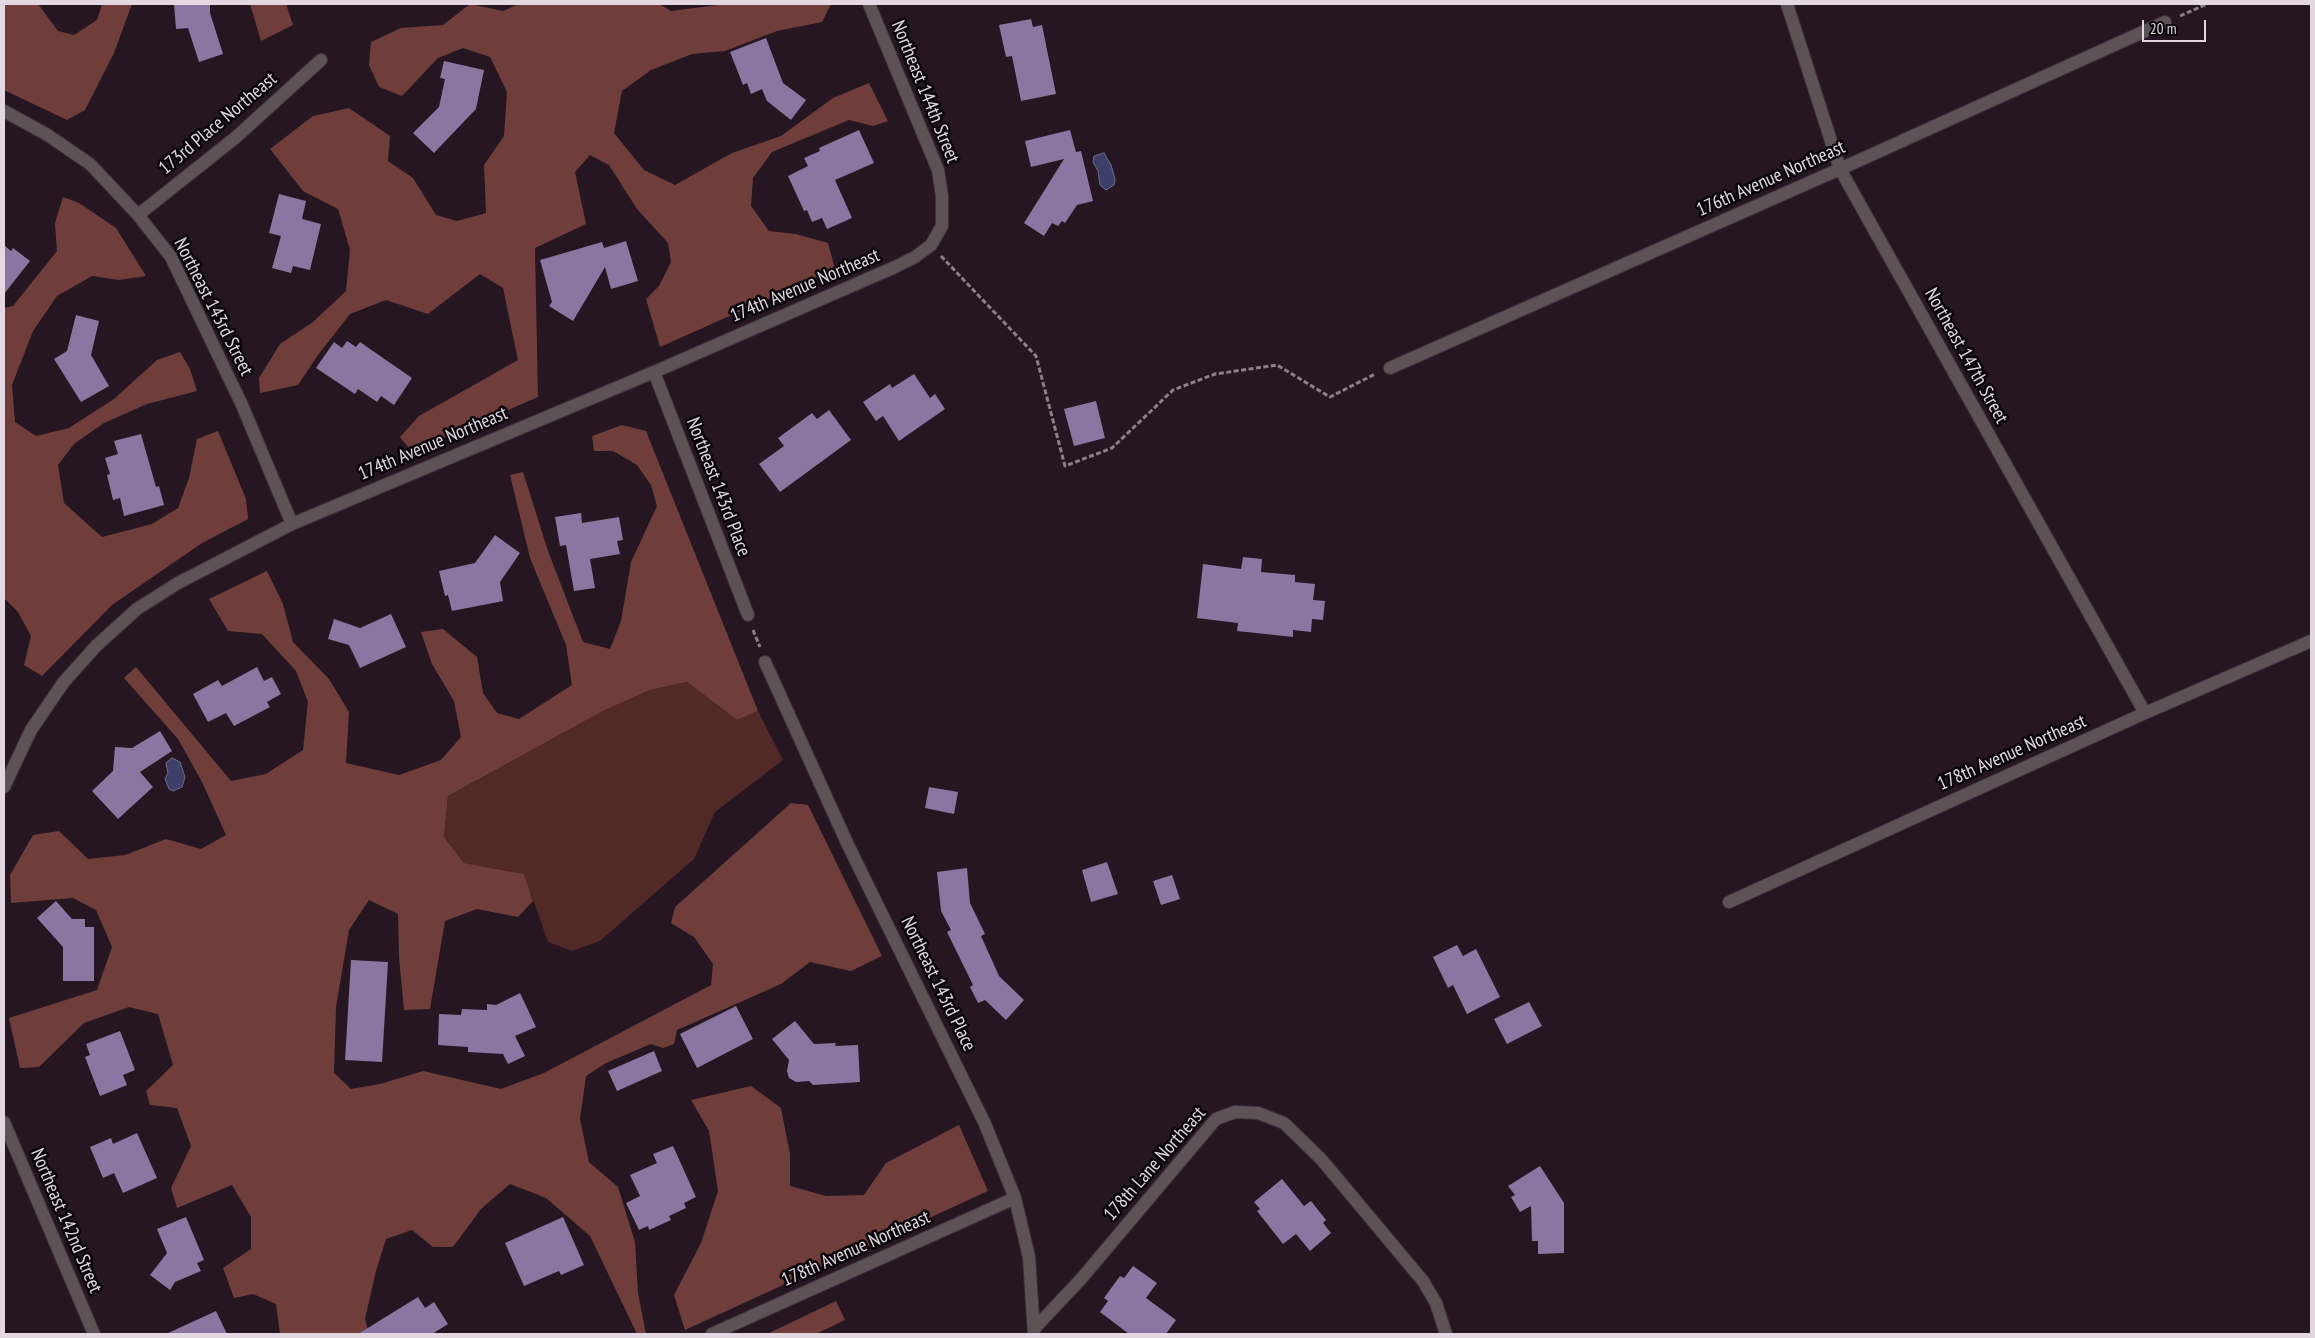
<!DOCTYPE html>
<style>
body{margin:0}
#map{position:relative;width:2315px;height:1338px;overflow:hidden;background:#251622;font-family:"PT Sans Narrow",sans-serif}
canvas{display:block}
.frame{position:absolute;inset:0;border:5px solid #e3d8e1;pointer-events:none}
.scale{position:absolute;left:2142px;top:20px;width:64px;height:22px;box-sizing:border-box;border:2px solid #e3d8e1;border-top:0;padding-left:6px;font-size:15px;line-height:18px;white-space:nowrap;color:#e3d8e1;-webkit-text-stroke:4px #0a0509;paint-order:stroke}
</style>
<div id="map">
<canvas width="2315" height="1338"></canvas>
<div class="frame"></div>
<div class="scale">20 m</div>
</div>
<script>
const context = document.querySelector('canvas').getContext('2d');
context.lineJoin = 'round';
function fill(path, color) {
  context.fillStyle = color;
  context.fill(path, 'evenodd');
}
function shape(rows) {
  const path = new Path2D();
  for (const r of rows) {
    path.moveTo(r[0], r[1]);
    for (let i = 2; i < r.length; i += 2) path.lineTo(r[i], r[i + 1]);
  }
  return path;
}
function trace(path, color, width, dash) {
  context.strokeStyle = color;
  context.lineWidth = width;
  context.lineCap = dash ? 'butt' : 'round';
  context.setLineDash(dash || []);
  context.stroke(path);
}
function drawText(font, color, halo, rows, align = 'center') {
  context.font = font + ' "PT Sans Narrow",sans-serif';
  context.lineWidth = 5;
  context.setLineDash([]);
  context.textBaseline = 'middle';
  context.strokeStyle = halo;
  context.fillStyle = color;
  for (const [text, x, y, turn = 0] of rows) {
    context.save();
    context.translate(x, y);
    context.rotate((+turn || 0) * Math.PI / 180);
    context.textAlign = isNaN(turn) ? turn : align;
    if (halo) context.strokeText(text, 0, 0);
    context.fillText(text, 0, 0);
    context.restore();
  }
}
const green = shape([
 [687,682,737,720,758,711,783,760,715,812,694,859,600,941,572,951,548,942,524,874,464,863,444,837,448,796,603,711,650,690]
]);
const forest = shape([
 [4,4,38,4,58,31,74,35,97,20,102,4,132,4,114,53,85,110,67,120,4,90],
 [250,4,286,4,293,25,261,41],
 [470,4,503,11,519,4,659,4,671,11,725,4,831,4,822,22,777,31,725,51,692,54,651,70,622,91,614,133,644,170,675,185,732,153,781,136,833,98,869,83,888,121,873,126,849,120,772,152,753,178,751,206,769,231,796,234,828,243,835,269,660,347,646,299,659,286,671,262,668,243,637,209,609,165,590,155,575,172,586,224,535,248,538,397,423,447,409,448,400,437,419,416,518,360,503,288,480,274,428,314,386,300,350,314,318,355,298,385,260,393,259,378,280,344,313,322,346,291,350,250,338,209,303,191,270,149,313,116,349,108,390,136,388,161,413,178,436,215,457,221,486,213,484,165,504,136,507,92,490,57,463,48,438,58,402,96,379,87,369,65,371,42,401,28,443,25],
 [63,197,79,203,116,228,146,276,119,280,92,276,57,296,33,331,12,385,15,422,36,436,69,428,114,399,157,360,180,352,190,369,197,391,147,404,104,423,74,444,58,465,64,503,102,537,152,524,178,508,189,478,197,439,218,431,246,499,248,519,202,543,112,605,42,676,24,665,31,636,18,612,4,598,4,308,13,306,57,251,55,223],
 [622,425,646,431,758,711,737,720,687,682,650,690,603,711,448,796,444,837,464,863,524,874,533,901,518,917,477,909,445,921,430,1009,404,1010,399,957,398,914,369,900,349,930,336,1007,334,1073,351,1089,380,1084,423,1071,501,1089,544,1073,711,985,713,964,694,937,671,923,675,907,791,803,808,805,882,956,851,971,810,962,781,984,677,1030,674,1044,663,1048,651,1044,606,1063,586,1076,580,1119,589,1162,618,1187,635,1242,638,1293,646,1334,637,1334,590,1236,546,1198,510,1184,481,1209,453,1247,433,1247,412,1230,386,1239,376,1271,365,1319,369,1334,280,1334,276,1304,253,1294,234,1298,223,1268,251,1249,251,1217,232,1185,177,1208,171,1188,191,1146,177,1108,150,1105,146,1091,173,1065,158,1014,129,1007,84,1023,39,1067,20,1068,9,1018,97,990,112,947,96,910,73,898,11,903,10,875,33,835,59,831,88,859,125,855,166,839,201,849,226,835,202,782,178,739,124,678,136,667,231,781,266,774,303,750,308,702,296,671,262,634,228,631,209,599,267,571,283,604,293,642,329,679,349,712,346,763,399,775,441,760,461,737,454,701,432,664,421,632,443,629,477,657,483,693,497,713,519,719,572,685,566,645,530,558,510,475,523,472,548,551,583,642,610,649,621,621,631,562,657,506,651,485,637,465,613,451,594,451,592,436],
 [751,1086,781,1108,790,1154,790,1186,826,1196,864,1195,886,1163,959,1125,988,1191,685,1330,674,1295,701,1243,718,1191,709,1131,691,1100],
 [836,1301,845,1320,816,1334,767,1334]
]);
const water = shape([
 [1104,153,1111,165,1115,179,1114,185,1106,190,1100,185,1098,171,1093,162,1094,156,1104,153],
 [172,758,180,762,185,777,182,787,173,791,169,789,165,779,168,773,166,763,172,758]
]);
const building = shape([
 [174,4,210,4,210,13,223,54,199,62,188,28,176,29],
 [1031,19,1033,27,1042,25,1056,94,1021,101,1012,56,1006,57,999,25],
 [766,38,783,83,806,100,791,120,767,101,762,89,751,94,747,83,743,85,730,52],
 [444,61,484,70,476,109,434,153,413,133,439,107,445,79,440,78],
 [859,130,874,163,835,180,852,218,827,229,822,218,812,222,807,210,804,211,788,176,808,166,804,158,820,151,819,148],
 [1070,130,1076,152,1081,151,1093,201,1077,205,1065,223,1062,221,1058,226,1052,223,1044,236,1024,223,1064,159,1031,167,1025,141],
 [279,194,306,201,302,219,321,224,310,270,293,266,291,273,272,268,281,236,269,233],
 [626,241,638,281,611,289,605,267,573,321,549,306,552,302,540,260,602,242,604,248],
 [4,245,11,251,13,248,30,261,4,294],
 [76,315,99,321,91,355,109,386,81,402,54,359,67,351],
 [347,341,356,347,360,342,412,378,394,405,381,396,377,402,358,389,355,394,316,368,334,342,342,348],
 [914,374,930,398,935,394,945,409,899,441,883,416,876,421,863,402,890,384,892,388],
 [1096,401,1105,438,1074,446,1064,409],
 [829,410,851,440,780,492,759,464,784,446,778,438,812,413,817,419],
 [141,434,156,487,159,486,164,505,124,516,120,498,113,500,107,475,110,474,105,458,118,454,114,441],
 [581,513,582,523,619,517,623,540,617,541,620,554,590,559,595,588,574,591,566,545,560,546,555,517],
 [495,535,520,553,500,582,503,601,452,611,448,595,445,596,439,571,475,563],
 [1243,557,1262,559,1261,572,1295,575,1295,582,1315,584,1313,600,1325,601,1323,620,1312,619,1311,632,1293,630,1293,637,1237,631,1238,623,1197,618,1203,564,1241,569],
 [391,614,406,647,360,668,349,645,328,639,334,619,360,628],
 [257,667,264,681,272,677,281,694,267,702,270,707,234,726,226,713,208,722,193,694,218,680,222,686],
 [160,731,172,751,140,772,153,787,118,819,92,791,113,771,115,747,132,748],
 [929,787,958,792,954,814,925,808],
 [1107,862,1118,894,1091,902,1082,870],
 [967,868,970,903,985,934,981,936,999,976,1024,1000,1006,1020,985,1000,978,1003,970,987,973,985,947,932,951,930,941,911,937,872],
 [1172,875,1180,899,1161,905,1153,881],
 [56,901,72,919,85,919,85,927,94,927,94,981,63,981,63,947,37,918],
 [1457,945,1463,956,1476,949,1500,997,1467,1014,1453,985,1448,988,1433,957],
 [351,960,388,962,382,1062,345,1060],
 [520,993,536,1027,515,1036,525,1056,508,1064,503,1054,468,1052,468,1047,438,1045,439,1014,461,1015,462,1009,487,1010,487,1004,496,1005],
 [1529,1002,1542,1026,1507,1044,1494,1019],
 [736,1006,753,1039,697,1068,680,1034],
 [795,1021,814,1044,836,1043,835,1046,858,1045,860,1082,813,1085,809,1081,796,1082,789,1078,787,1071,789,1060,772,1039],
 [120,1031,135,1070,123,1075,127,1085,100,1096,85,1057,90,1055,86,1044],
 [654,1051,662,1071,617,1091,608,1071],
 [137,1133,157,1178,123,1193,114,1173,103,1178,90,1147,111,1138,113,1144],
 [673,1146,696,1197,684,1203,686,1208,669,1216,671,1220,649,1230,648,1226,639,1230,626,1203,640,1196,630,1175,657,1163,653,1154],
 [1540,1166,1564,1203,1564,1253,1538,1254,1538,1241,1532,1241,1531,1206,1520,1212,1511,1197,1515,1195,1508,1186],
 [1282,1179,1304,1206,1311,1201,1326,1220,1323,1223,1331,1233,1310,1251,1296,1234,1283,1244,1257,1211,1260,1209,1254,1202],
 [186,1217,204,1260,197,1263,201,1271,175,1282,170,1290,150,1275,167,1253,157,1229],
 [563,1217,584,1265,561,1275,559,1271,524,1286,505,1243],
 [1133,1266,1157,1283,1146,1298,1176,1320,1166,1334,1129,1334,1100,1312,1108,1301,1104,1298,1120,1276,1124,1278],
 [418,1297,425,1308,434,1302,448,1324,432,1334,358,1334],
 [216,1311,227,1334,166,1334]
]);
const path = shape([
 [2180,16,2207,4],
 [941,256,1036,356,1065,466,1112,448,1173,390,1215,374,1277,365,1330,397,1375,374],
 [753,630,760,647]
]);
const minor = shape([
 [1787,4,1840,169,2145,713],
 [4,111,46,134,90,164,138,215,171,257,242,405,292,524],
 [138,215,235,138,321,60],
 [1390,368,1840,169,2165,22],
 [654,372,748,615],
 [765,662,848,845,985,1124,1015,1198,1029,1257,1034,1334],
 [4,787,31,730,63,683,96,646,137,609,178,583,292,524,654,372,895,267,915,257,931,245,942,226,942,196,938,170,869,4],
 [1729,902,2145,713,2311,641],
 [4,1122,94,1334],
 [1034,1329,1081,1279,1216,1119,1235,1112,1258,1113,1284,1123,1321,1159,1423,1281,1436,1303,1446,1334],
 [712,1334,1015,1198]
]);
const streetNames = [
 ["Northeast 144th Street",925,92,68],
 ["173rd Place Northeast",218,124,-40],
 ["176th Avenue Northeast",1771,179,-24],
 ["174th Avenue Northeast",805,286,-23],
 ["Northeast 143rd Street",213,307,63],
 ["Northeast 147th Street",1966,356,61],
 ["174th Avenue Northeast",433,444,-23],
 ["Northeast 143rd Place",718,487,69],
 ["178th Avenue Northeast",2012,753,-24],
 ["Northeast 143rd Place",938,984,64],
 ["178th Lane Northeast",1155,1164,-49],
 ["Northeast 142nd Street",66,1221,67],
 ["178th Avenue Northeast",856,1249,-24]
];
fill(green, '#512926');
fill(forest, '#6f3e3a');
fill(water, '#3d3f68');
trace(water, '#6f6d8c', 1);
fill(building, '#8b75a1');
trace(minor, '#40313d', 14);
trace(path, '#8b7f89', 3, [5, 2.5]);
trace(minor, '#5d5255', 12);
drawText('19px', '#e3d8e1', '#0a0509', streetNames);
</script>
